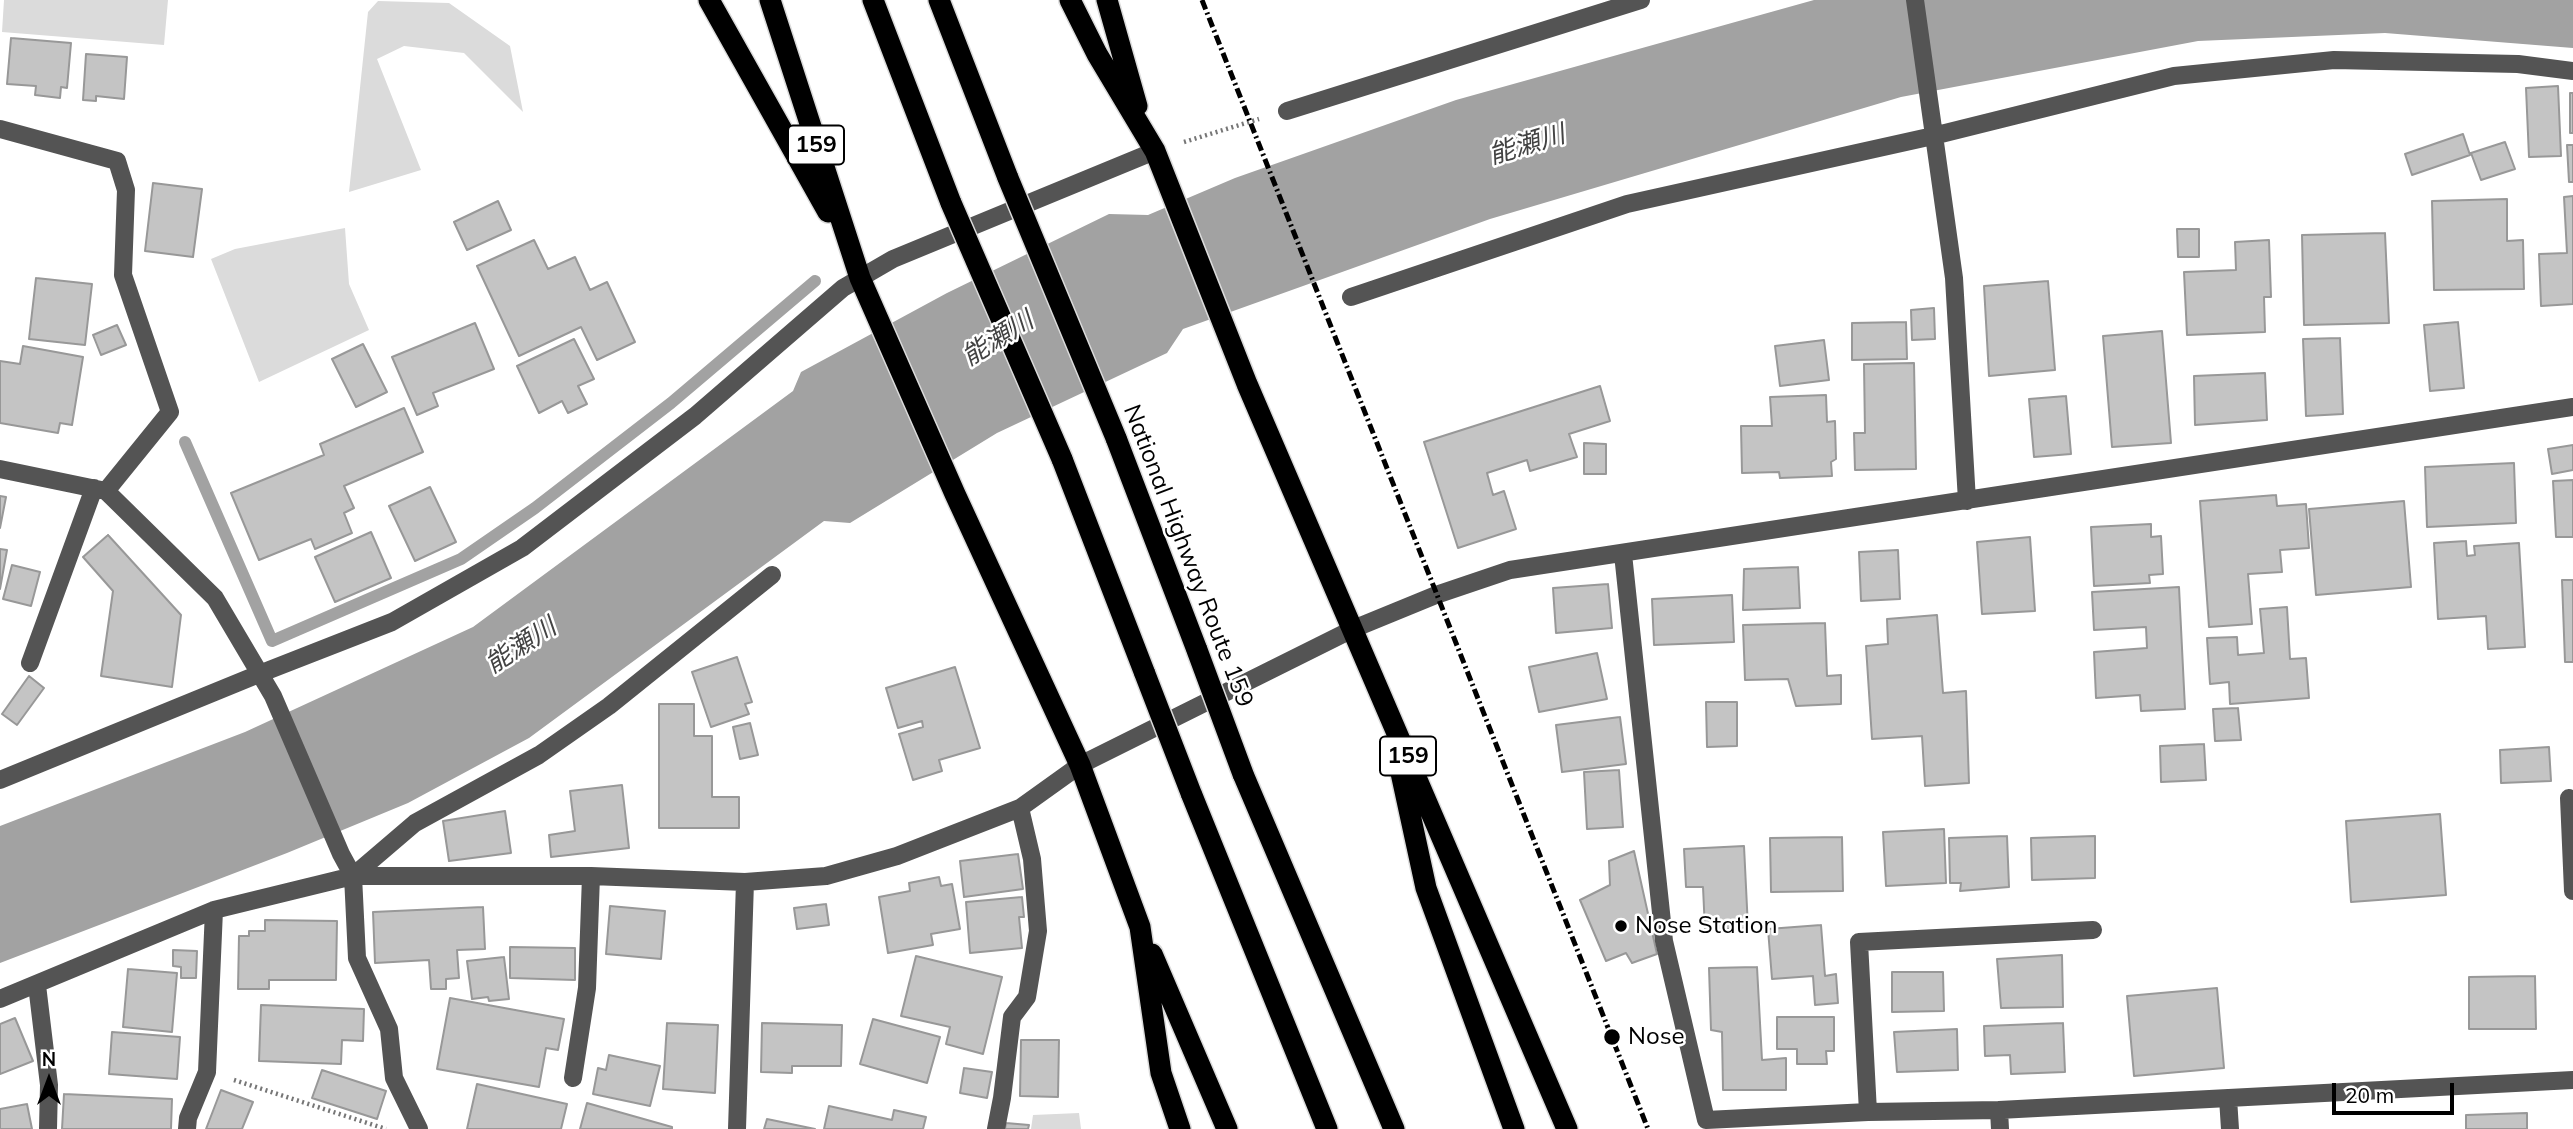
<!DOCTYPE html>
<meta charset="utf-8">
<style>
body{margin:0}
#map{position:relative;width:2573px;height:1129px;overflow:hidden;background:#fff;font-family:Mulish,sans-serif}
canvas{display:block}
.north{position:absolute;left:14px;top:1045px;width:70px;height:70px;-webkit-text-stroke:5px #fff;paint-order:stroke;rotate:0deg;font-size:19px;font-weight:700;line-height:28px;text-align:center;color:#000}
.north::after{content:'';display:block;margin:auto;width:24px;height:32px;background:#000;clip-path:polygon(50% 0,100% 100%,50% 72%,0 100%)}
.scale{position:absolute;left:2332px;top:1083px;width:122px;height:32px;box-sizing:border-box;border:4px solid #000;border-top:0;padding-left:9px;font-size:21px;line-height:24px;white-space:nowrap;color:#000;-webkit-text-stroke:5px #fff;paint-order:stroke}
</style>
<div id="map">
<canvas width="2573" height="1129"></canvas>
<div class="north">N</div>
<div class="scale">20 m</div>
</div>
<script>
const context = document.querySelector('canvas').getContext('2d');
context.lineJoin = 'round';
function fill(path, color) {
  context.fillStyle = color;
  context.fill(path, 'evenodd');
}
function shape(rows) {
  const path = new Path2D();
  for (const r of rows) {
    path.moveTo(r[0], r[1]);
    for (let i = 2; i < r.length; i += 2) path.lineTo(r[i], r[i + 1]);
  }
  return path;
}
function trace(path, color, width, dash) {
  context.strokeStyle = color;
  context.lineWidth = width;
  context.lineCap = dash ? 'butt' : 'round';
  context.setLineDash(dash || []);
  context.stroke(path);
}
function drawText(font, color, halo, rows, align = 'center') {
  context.font = font + ' Mulish,"Noto Sans JP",sans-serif';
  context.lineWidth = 5;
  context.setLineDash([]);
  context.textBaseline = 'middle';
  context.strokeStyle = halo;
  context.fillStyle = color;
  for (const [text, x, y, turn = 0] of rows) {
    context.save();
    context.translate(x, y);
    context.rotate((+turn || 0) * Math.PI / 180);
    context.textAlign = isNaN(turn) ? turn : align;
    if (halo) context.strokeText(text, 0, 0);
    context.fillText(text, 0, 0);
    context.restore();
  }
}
const green = shape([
 [4,0,168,0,164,45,2,32],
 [378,1,449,3,510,46,523,112,464,53,404,46,377,59,421,170,349,192,368,12],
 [345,228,349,284,369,330,259,382,211,259,235,249],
 [1079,1113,1081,1129,1031,1129,1033,1115]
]);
const water = shape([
 [1814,0,2573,0,2573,48,2385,33,2198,41,1901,97,1490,219,1183,329,1167,353,997,433,850,523,824,521,529,738,408,803,287,853,0,963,0,826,245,732,473,627,793,391,801,372,947,293,1109,214,1148,215,1235,178,1456,100]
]);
const stream = shape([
 [185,442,272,641,461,559,535,508,671,403,815,281]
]);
const building = shape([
 [11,38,71,43,67,88,61,87,60,98,35,95,36,86,7,84,11,38],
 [86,54,127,57,124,99,96,96,96,101,83,100,86,54],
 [2558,86,2561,156,2529,157,2526,88,2558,86],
 [2570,93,2573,93,2573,133,2570,133,2570,93],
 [2463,134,2470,155,2412,175,2405,154,2463,134],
 [2505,142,2515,169,2481,180,2471,153,2505,142],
 [2567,145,2573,145,2573,182,2569,182,2567,145],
 [153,183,202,189,193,257,145,251,153,183],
 [2573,196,2573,304,2541,306,2539,254,2567,253,2564,197,2573,196],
 [2507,199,2507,241,2523,240,2524,289,2434,290,2432,201,2507,199],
 [498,201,511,230,467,250,454,222,498,201],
 [2177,229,2199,229,2199,257,2178,257,2177,229],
 [2385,233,2389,323,2304,325,2302,235,2385,233],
 [534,240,548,269,575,257,590,290,607,282,635,342,597,360,581,327,519,356,477,266,534,240],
 [2269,240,2271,297,2264,297,2265,332,2187,335,2184,272,2236,270,2235,242,2269,240],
 [36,278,92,284,85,345,29,339,36,278],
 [2048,281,2055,370,1989,376,1984,286,2048,281],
 [1934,308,1935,339,1912,340,1911,310,1934,308],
 [1906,322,1907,359,1852,360,1852,323,1906,322],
 [2458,322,2464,388,2430,391,2424,325,2458,322],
 [475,323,494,369,433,393,438,406,417,415,392,357,475,323],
 [117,325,126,345,101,355,93,335,117,325],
 [2162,331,2171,443,2112,447,2103,336,2162,331],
 [2340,338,2343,414,2306,416,2303,339,2340,338],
 [574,339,594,379,578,386,587,404,568,413,562,401,539,413,517,366,574,339],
 [1824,340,1829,380,1780,386,1775,346,1824,340],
 [363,344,387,392,356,407,332,359,363,344],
 [23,346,83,357,72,425,60,423,58,433,0,423,0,361,20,364,23,346],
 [1914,363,1916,469,1855,470,1854,433,1865,433,1864,364,1914,363],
 [2265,373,2267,420,2195,425,2194,376,2265,373],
 [1600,386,1610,421,1569,434,1577,457,1530,471,1527,460,1487,473,1493,495,1504,491,1516,529,1458,548,1424,442,1600,386],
 [1826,395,1827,422,1835,421,1836,459,1831,462,1832,476,1780,478,1779,472,1742,473,1741,426,1772,426,1770,397,1826,395],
 [2066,396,2071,454,2034,457,2029,399,2066,396],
 [404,408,423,452,344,486,354,508,344,513,352,533,315,549,311,539,259,560,231,493,324,455,320,444,404,408],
 [1584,443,1606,444,1606,474,1584,474,1584,443],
 [2573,445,2573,470,2552,474,2548,449,2573,445],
 [2514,463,2516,523,2427,527,2425,467,2514,463],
 [2573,480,2573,537,2556,537,2553,481,2573,480],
 [430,487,456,542,415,561,389,506,430,487],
 [2276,495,2277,506,2306,504,2309,548,2280,550,2282,572,2248,574,2252,624,2209,627,2200,501,2276,495],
 [0,496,6,497,0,528,0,496],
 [2404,501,2411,587,2316,595,2309,509,2404,501],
 [2151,524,2151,537,2161,536,2163,574,2149,575,2150,583,2094,586,2091,527,2151,524],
 [371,532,391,578,335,602,315,557,371,532],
 [108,535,181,615,172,687,101,676,113,591,83,557,108,535],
 [2030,537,2035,611,1982,614,1977,542,2030,537],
 [2466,541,2467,556,2475,555,2474,546,2519,543,2525,647,2488,649,2486,616,2438,619,2434,543,2466,541],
 [0,549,7,550,0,589,0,549],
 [1898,550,1900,599,1861,601,1859,552,1898,550],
 [12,565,40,572,31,606,3,599,12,565],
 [1798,567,1800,608,1743,610,1744,569,1798,567],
 [2562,580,2573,580,2573,662,2565,662,2562,580],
 [1608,584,1612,628,1556,633,1553,588,1608,584],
 [2179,587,2185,709,2141,711,2140,695,2096,698,2094,652,2147,648,2146,627,2094,630,2092,592,2179,587],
 [1732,595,1734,642,1654,645,1652,599,1732,595],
 [2287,607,2290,659,2306,658,2309,698,2230,704,2229,682,2210,684,2207,638,2237,637,2238,655,2264,653,2260,609,2287,607],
 [1937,615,1943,693,1966,691,1969,783,1925,786,1922,736,1872,739,1866,646,1888,644,1887,619,1937,615],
 [1825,623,1827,676,1841,675,1841,704,1796,706,1788,679,1745,680,1743,625,1825,623],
 [1597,653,1607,699,1539,712,1529,667,1597,653],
 [737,657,752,702,745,704,749,714,711,727,692,672,737,657],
 [955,667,980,748,939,760,942,771,913,780,899,734,923,727,922,721,898,728,886,688,955,667],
 [29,676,44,688,17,725,2,714,29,676],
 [1706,702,1737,702,1737,746,1707,747,1706,702],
 [659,704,694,704,694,736,712,736,712,797,739,797,739,828,659,828,659,704],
 [2238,708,2241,740,2215,741,2213,709,2238,708],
 [1620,717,1626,764,1562,772,1556,725,1620,717],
 [750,723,758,755,740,759,733,727,750,723],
 [2204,744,2206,780,2161,782,2160,746,2204,744],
 [2549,747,2551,781,2501,783,2500,750,2549,747],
 [1619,770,1623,827,1587,829,1584,772,1619,770],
 [622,785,629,848,551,857,549,835,575,831,570,791,622,785],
 [505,811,511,853,449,861,443,821,505,811],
 [2440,814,2446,895,2351,902,2346,821,2440,814],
 [1944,829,1946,883,1886,886,1883,832,1944,829],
 [2007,836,2009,887,1960,891,1961,883,1950,883,1949,838,2007,836],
 [2095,836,2095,878,2032,880,2031,838,2095,836],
 [1842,837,1843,891,1771,892,1770,838,1842,837],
 [1744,846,1748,928,1705,930,1703,887,1686,887,1684,849,1744,846],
 [1634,851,1657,954,1632,963,1626,953,1606,961,1580,900,1610,885,1609,861,1634,851],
 [1018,854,1023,889,964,897,960,861,1018,854],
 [939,877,941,886,952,884,960,929,931,934,933,945,888,953,879,897,910,891,909,883,939,877],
 [1022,897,1024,917,1019,917,1022,948,970,953,966,902,1022,897],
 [826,904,829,925,797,929,794,908,826,904],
 [610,906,665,911,661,959,606,954,610,906],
 [483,907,485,949,457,950,459,978,446,979,446,989,431,989,429,960,375,963,373,912,483,907],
 [265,920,337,921,336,980,269,980,269,989,238,989,239,936,249,936,249,931,265,931,265,920],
 [1821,925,1825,976,1836,974,1838,1003,1815,1005,1813,976,1772,979,1768,929,1821,925],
 [510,947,575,948,575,980,510,978,510,947],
 [173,950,197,951,196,978,181,978,181,967,173,966,173,950],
 [2062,955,2063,1007,2001,1008,1997,959,2062,955],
 [916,956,1002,977,983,1054,946,1044,950,1027,901,1016,916,956],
 [504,957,509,999,489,1001,488,997,472,999,467,961,504,957],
 [1757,967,1762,1060,1786,1058,1786,1090,1723,1090,1722,1032,1711,1030,1709,968,1757,967],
 [128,969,177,973,172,1032,123,1027,128,969],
 [1892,972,1943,972,1944,1011,1892,1012,1892,972],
 [2535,976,2536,1029,2469,1029,2469,977,2535,976],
 [2217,988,2224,1068,2134,1076,2127,996,2217,988],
 [450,998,564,1019,558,1050,546,1048,539,1087,437,1069,450,998],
 [261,1005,364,1009,363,1041,342,1040,341,1064,259,1061,261,1005],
 [1777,1017,1834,1017,1834,1051,1826,1051,1827,1064,1797,1064,1797,1049,1777,1049,1777,1017],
 [15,1018,33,1061,0,1074,0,1024,15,1018],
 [873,1019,940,1037,927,1083,860,1064,873,1019],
 [667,1023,718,1025,715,1093,663,1089,667,1023],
 [762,1023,842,1025,841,1066,792,1066,792,1073,761,1072,762,1023],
 [2063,1023,2065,1072,2011,1074,2010,1055,1985,1056,1984,1026,2063,1023],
 [1957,1029,1958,1070,1897,1072,1894,1032,1957,1029],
 [112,1032,180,1037,177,1079,109,1074,112,1032],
 [1021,1040,1059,1040,1058,1097,1020,1096,1021,1040],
 [609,1055,660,1066,650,1106,593,1094,598,1068,606,1070,609,1055],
 [964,1068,992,1072,987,1098,960,1093,964,1068],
 [322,1070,386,1091,377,1119,312,1098,322,1070],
 [477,1084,567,1104,561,1129,467,1129,477,1084],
 [221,1090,253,1102,242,1129,206,1129,221,1090],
 [64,1094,172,1099,171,1129,62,1129,64,1094],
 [587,1103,672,1127,672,1129,580,1129,587,1103],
 [27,1104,32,1129,0,1129,0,1109,27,1104],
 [829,1106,892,1120,894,1110,926,1117,923,1129,824,1129,829,1106],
 [2527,1113,2527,1129,2466,1129,2466,1115,2527,1113],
 [767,1119,815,1129,764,1129,767,1119],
 [1006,1123,1029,1125,1028,1129,1005,1129,1006,1123]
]);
const path = shape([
 [1184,142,1259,119],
 [234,1080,386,1129]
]);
const minor = shape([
 [1915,0,1954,278,1967,501],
 [1287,111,1641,0],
 [0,129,117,161,126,190,123,275,170,412,106,491],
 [1351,297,1627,204,1933,136,2174,76,2334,60,2518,64,2573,71],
 [0,469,106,491,215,598,273,696,341,854,353,876,357,958,389,1029,394,1078,419,1129],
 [1623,554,1664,941,1706,1120,1868,1112,1999,1110,2573,1080],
 [30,663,94,488],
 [0,780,259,674,392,622,522,548,695,416,843,288,893,259,1155,151],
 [2569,798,2573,891],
 [353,876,415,823,539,755,609,706,772,575],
 [37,985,49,1085,48,1129],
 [0,999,214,910,353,876,591,876,745,882,826,876,897,856,1020,808,1080,765,1353,629,1436,595,1510,570,2573,407],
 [573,1078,587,988,591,876],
 [2228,1098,2230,1129],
 [1999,1110,2000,1129],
 [1868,1112,1859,942,2093,930],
 [187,1129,188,1118,207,1072,214,910],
 [737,1129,745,882],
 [996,1129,1002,1098,1012,1017,1027,997,1038,931,1032,859,1020,808]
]);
const highway = shape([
 [709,0,828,212],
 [770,0,860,278,955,494,1080,765,1140,927,1161,1073,1180,1129],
 [873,0,951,203],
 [939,0,1008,178],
 [1070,0,1097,54,1155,151,1247,384,1567,1129],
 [1107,0,1137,106],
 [1116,438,1197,650],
 [1062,459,1145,674],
 [1398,759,1426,888,1514,1129],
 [1243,774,1394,1129],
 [1191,793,1327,1129],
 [1152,954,1227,1129]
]);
const rail = shape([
 [1202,0,1648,1129]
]);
const highwayBridge = shape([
 [1008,178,1116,438],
 [951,203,1062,459],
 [1197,650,1243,774],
 [1145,674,1191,793]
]);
const markers = [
 [1621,926,7,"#000"],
 [1612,1037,9,"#000"]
];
const shields = [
 [816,145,56],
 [1408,756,56]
];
const shieldNames = [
 ["159",816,145],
 ["159",1408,756]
];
const streetNames = [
 ["National Highway Route 159",1188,556,69]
];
const poiNames = [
 ["Nose Station",1635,926],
 ["Nose",1628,1037]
];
const waterNames = [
 ["能瀬川",1527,145,-17],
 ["能瀬川",998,339,-32],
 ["能瀬川",521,646,-33]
];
fill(green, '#dbdbdb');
fill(water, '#a2a2a2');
trace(stream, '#a2a2a2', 12);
fill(building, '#c4c4c4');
trace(building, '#989898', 2);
trace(highway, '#dbdbdb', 24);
trace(path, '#767676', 4.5, [2, 3.5]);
trace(minor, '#545454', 18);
trace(highway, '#000', 21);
trace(rail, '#000', 5, [10, 3.5, 2, 3.5]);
trace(highwayBridge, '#dbdbdb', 24, []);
trace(highwayBridge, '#000', 21);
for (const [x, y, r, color] of markers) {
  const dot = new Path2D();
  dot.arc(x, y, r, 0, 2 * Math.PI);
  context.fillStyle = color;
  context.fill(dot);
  trace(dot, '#fff', 2.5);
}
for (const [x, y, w] of shields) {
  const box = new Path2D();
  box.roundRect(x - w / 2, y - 19.5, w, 39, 5);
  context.fillStyle = '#fff';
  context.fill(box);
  trace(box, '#000', 2);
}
drawText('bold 23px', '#000', null, shieldNames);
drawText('24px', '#000', '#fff', streetNames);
drawText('24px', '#000', '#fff', poiNames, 'left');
drawText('italic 26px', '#434343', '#fff', waterNames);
</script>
